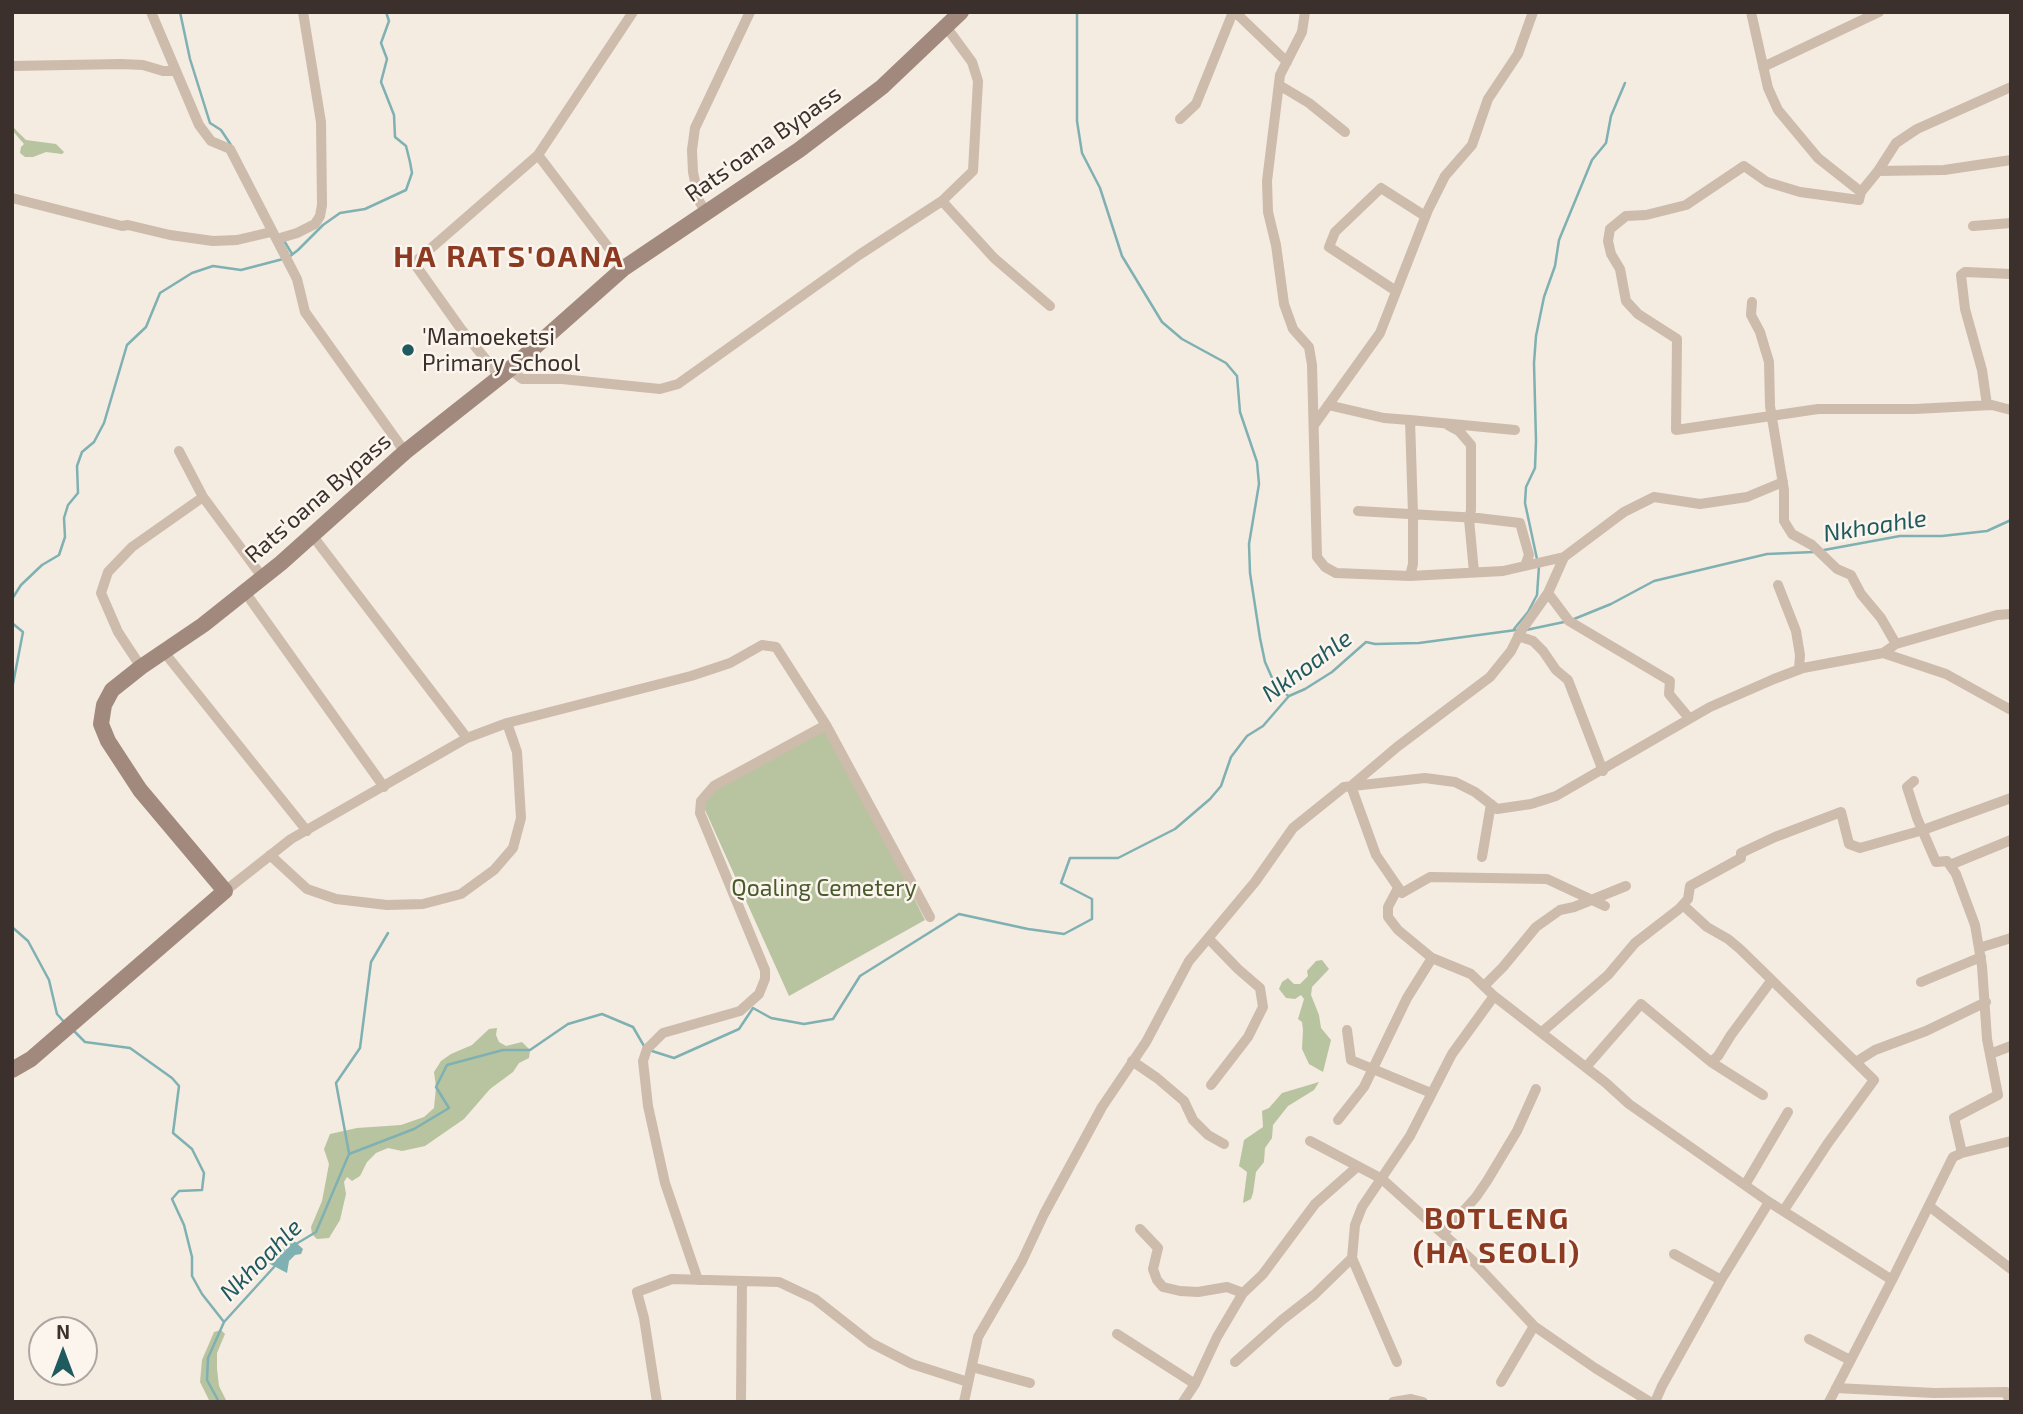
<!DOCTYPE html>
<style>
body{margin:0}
#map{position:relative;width:2023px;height:1414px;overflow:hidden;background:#f4ebe1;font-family:"Exo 2",sans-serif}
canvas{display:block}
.frame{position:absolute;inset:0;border:14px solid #3b302b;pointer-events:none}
.north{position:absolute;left:28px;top:1316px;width:70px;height:70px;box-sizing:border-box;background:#fbf5ee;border:2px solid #aea6a0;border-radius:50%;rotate:0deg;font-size:19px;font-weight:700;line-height:28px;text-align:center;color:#3b302b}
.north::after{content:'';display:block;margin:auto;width:24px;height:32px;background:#1f5a5e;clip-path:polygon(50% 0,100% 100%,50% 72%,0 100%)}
</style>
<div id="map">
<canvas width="2023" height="1414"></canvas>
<div class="frame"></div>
<div class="north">N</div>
</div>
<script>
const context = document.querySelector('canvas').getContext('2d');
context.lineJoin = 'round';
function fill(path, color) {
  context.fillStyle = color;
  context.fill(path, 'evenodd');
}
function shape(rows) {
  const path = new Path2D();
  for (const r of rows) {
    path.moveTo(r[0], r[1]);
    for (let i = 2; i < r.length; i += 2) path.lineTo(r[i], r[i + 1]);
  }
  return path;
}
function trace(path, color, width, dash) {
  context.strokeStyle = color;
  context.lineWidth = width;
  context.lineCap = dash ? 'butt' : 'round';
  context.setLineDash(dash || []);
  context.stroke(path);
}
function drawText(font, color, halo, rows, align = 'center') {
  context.font = font + ' "Exo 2",sans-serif';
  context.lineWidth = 5;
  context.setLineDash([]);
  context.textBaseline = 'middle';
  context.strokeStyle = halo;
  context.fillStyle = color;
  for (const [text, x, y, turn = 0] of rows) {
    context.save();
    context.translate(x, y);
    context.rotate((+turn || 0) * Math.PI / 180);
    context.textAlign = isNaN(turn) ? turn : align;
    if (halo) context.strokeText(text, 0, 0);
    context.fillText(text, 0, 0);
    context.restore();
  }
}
const green = shape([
 [12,126,26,140,56,144,64,152,62,154,46,152,33,157,25,157,20,153,21,147,24,144,12,130],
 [826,725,925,920,789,996,701,801,714,786],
 [1322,960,1329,969,1312,987,1311,995,1319,1015,1321,1028,1331,1040,1323,1072,1309,1064,1302,1049,1303,1030,1302,1022,1298,1019,1304,999,1301,995,1295,999,1286,998,1279,989,1282,982,1288,978,1294,984,1300,984,1308,976,1307,971,1316,961],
 [497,1028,496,1035,499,1042,506,1046,522,1042,530,1050,529,1058,519,1063,513,1072,490,1089,464,1119,425,1146,402,1151,388,1148,376,1153,367,1162,360,1176,352,1181,347,1177,344,1182,346,1194,340,1220,329,1238,317,1239,312,1234,311,1227,322,1201,329,1164,324,1149,330,1134,357,1128,401,1125,424,1117,434,1108,436,1087,434,1072,441,1061,451,1054,472,1045,489,1029],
 [1319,1082,1314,1090,1288,1106,1273,1125,1272,1138,1265,1148,1264,1162,1256,1172,1253,1193,1251,1199,1243,1203,1247,1172,1239,1166,1244,1140,1263,1127,1262,1111,1269,1108,1282,1093],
 [221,1330,225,1334,217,1353,217,1369,219,1386,227,1402,210,1402,200,1382,202,1360,214,1332]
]);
const water = shape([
 [292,1239,303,1249,301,1254,295,1255,289,1261,287,1273,268,1263,282,1247,286,1251,286,1243]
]);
const stream = shape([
 [180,12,190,59,210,123,221,130,231,145],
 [1077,12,1077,121,1082,153,1100,188,1122,256,1162,322,1182,339,1226,363,1237,376,1240,412,1257,462,1259,484,1249,544,1250,573,1260,638,1265,662,1273,680,1288,696],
 [283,239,292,254],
 [289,257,298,250,323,225,340,213,365,209,406,190,412,173,410,162,406,146,395,137,394,115,381,82,387,59,381,43,389,21,386,12],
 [1824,550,1900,536,1942,536,1987,531,2011,520],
 [1537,559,1525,503,1526,487,1535,468,1536,441,1534,363,1536,336,1544,297,1555,266,1559,240,1592,160,1606,143,1611,116,1625,83],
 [12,599,21,585,42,565,59,555,65,537,64,518,68,505,78,493,77,466,82,452,94,442,104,423,127,345,146,327,160,293,192,273,213,266,241,270,283,259],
 [1574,619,1611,604,1654,581,1767,554,1814,552],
 [12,623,23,632,12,689],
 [1514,629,1528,612,1537,595,1539,566],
 [1526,630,1564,622],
 [12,791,12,797],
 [12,927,28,941,49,980,57,1014,65,1023],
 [73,1030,85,1042,130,1048,172,1078,179,1086,173,1133,192,1149,204,1173,202,1190,179,1191,172,1199,184,1225,192,1257,192,1276,202,1294,224,1322],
 [652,1051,674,1058,739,1029,753,1008,771,1018,804,1024,833,1019,860,976,959,914,1028,929,1064,934,1092,919,1092,899,1061,883,1070,858,1118,858,1175,829,1210,799,1221,786,1231,757,1247,736,1263,726,1289,696,1305,689,1332,672,1366,642,1375,644,1419,643,1516,630],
 [349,1153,336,1083,360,1048,371,962,388,933],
 [296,1244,316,1232,349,1154,414,1129,449,1108,436,1087,447,1065,503,1050,530,1050,568,1024,602,1014,633,1027,644,1046],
 [219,1402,207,1380,208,1358,224,1322,274,1267]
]);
const street = shape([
 [151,12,199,125,211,141,230,149,297,279,305,312,405,452],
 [1235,12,1287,62],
 [1305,12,1302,32,1280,75,1267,181,1268,212,1276,245,1284,304,1293,329,1309,347,1312,365,1317,557,1325,567,1336,573,1410,576,1503,571,1564,557],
 [1751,12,1768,88,1778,110,1818,158,1861,192,1878,171,1944,170,2011,160],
 [12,66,121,64,143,65,163,71,176,71],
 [1763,67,1879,12],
 [1279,85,1309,103,1345,132],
 [1180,119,1196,104,1233,12],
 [538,155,624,268],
 [1878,171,1896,143,1917,129,2011,87],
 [1861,192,1859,200,1800,192,1767,182,1744,166,1686,205,1646,215,1626,216,1610,229,1608,241,1611,254,1620,269,1626,301,1638,314,1677,339,1676,430,1818,409,1915,409,1992,405,2011,410],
 [12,198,122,226,128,225,170,235,213,241,237,240,271,232],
 [942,201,994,258,1050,306],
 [706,212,699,201,693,172,692,150,695,128,750,12],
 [1973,226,2011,223],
 [277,239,297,233,315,224,320,216,322,205,321,122,303,12],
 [1396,291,1329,247,1335,232,1381,188,1425,216],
 [1752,302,1751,315,1760,332,1769,362,1770,406,1784,490,1784,521,1792,534,1812,545,1837,569,1851,575,1861,594,1881,618,1896,644],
 [510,369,522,379,562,379,660,389,678,384,859,255,942,201,973,171,978,81,972,62,947,28],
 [500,377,461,329,414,263,538,155,633,12],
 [1328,405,1384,418,1410,420,1413,514,1413,564,1410,576],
 [1987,405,1982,370,1965,309,1961,275,1965,272,2011,274],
 [1410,420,1515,430],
 [1314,425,1380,333,1428,210,1445,176,1472,145,1488,99,1518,54,1533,12],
 [1448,425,1459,431,1471,445,1471,510,1469,519,1474,572],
 [179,451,203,497,263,578],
 [1358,511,1478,518,1520,523,1529,555,1525,566],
 [312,535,467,738],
 [1778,585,1796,631,1800,655,1799,669],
 [245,592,384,787],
 [1548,593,1569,621,1670,681,1669,694,1689,718],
 [1518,636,1533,641,1543,651,1556,670,1568,680,1603,771],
 [164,652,307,831],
 [1883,653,1896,644,1997,615,2011,614],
 [141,667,118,632,101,593,108,572,132,547,203,497],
 [1914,781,1907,787,1917,818,1936,862,1947,861,1956,874,1975,925,1982,966,1987,1039,1998,1095,1954,1118,1962,1153],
 [270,855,307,889,336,899,387,905,423,904,461,894,494,870,513,848,521,818,517,752,507,723],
 [1482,857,1491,804],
 [1950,865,2011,840],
 [1398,888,1388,907,1388,917,1398,930,1432,958],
 [225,891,291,839,467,738,507,723,691,676,730,663,762,645,776,647,826,725,930,917],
 [1683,905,1707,927,1728,939,1740,949,1874,1080,1828,1143,1784,1210],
 [1605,906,1547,879,1430,877,1402,893,1376,855,1351,786,1397,747,1490,677,1511,651,1521,631,1548,593,1564,557,1624,512,1654,497,1700,504,1747,497,1783,482],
 [1208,938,1238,969,1260,988,1263,1007,1248,1037,1211,1085],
 [1979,948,2011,938],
 [1921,982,1981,957],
 [1484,986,1503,967,1536,927,1560,910,1574,907,1626,886],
 [1347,1030,1351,1060,1431,1093],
 [1542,1032,1608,975,1635,943,1679,909,1688,899,1690,886,1741,858,1741,853,1775,837,1841,812,1849,844,1860,848,1923,830,2011,798],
 [1990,1054,2011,1046],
 [1132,1061,1157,1078,1184,1101,1193,1120,1208,1135,1224,1144],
 [1711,1062,1763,1095],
 [1856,1062,1875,1050,1926,1031,1986,1002],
 [1586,1067,1641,1004,1711,1062,1718,1056,1731,1035,1771,981],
 [1338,1120,1364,1087,1407,998,1432,958,1471,974,1494,996,1606,1083,1629,1104,1769,1202],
 [1310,1141,1382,1179,1472,1260,1534,1326,1595,1368,1650,1402],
 [1745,1185,1788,1112],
 [1929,1206,2011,1269],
 [1140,1229,1158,1248,1153,1269,1157,1280,1163,1287,1180,1291,1198,1292,1227,1287,1243,1293],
 [1443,1234,1476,1197,1487,1181,1517,1131,1536,1089],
 [1674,1254,1721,1280],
 [1352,1258,1397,1362],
 [698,1280,665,1183,648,1106,643,1061,647,1049,663,1033,740,1011,759,994,765,979,765,970,700,813,701,801,714,786,826,725],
 [1892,1280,1953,1157,1962,1153,2011,1141],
 [1117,1334,1195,1384],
 [1809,1339,1850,1360],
 [1235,1362,1282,1320,1314,1295,1352,1258,1355,1225,1362,1207,1410,1136,1452,1054,1494,996],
 [972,1367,1030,1383],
 [1501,1382,1534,1326],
 [1836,1388,1934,1393,2006,1392,2010,1402],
 [657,1402,644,1318,637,1292,672,1279,779,1282,815,1299,871,1343,912,1364,968,1382],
 [741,1402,742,1282],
 [964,1402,978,1337,1022,1261,1044,1214,1102,1107,1146,1042,1189,961,1255,882,1293,828,1344,787,1425,778,1455,782,1475,792,1497,809,1531,804,1556,796,1710,707,1774,679,1803,668,1883,653,1946,674,2011,710],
 [1183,1402,1195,1384,1217,1337,1243,1293,1263,1274,1315,1204,1358,1166],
 [1393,1402,1411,1399,1423,1402],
 [1655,1402,1662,1386,1721,1280,1769,1202,1892,1280,1829,1402]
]);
const secondary = shape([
 [12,1070,31,1059,225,891,140,790,108,741,101,724,104,705,112,690,141,667,203,625,281,563,405,452,510,369,624,268,799,150,865,100,882,87,961,12]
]);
const markers = [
 [408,350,7,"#1f5a5e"]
];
const streetNames = [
 ["Rats'oana Bypass",763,144,-35],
 ["Rats'oana Bypass",318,498,-41]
];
const poiNames = [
 ["'Mamoeketsi",422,337],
 ["Primary School",422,363]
];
const parkNames = [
 ["Qoaling Cemetery",824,888]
];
const waterNames = [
 ["Nkhoahle",1875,526,-9],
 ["Nkhoahle",1307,666,-36],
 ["Nkhoahle",261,1260,-45]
];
const districtNames = [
 ["HA RATS'OANA",509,257],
 ["BOTLENG",1497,1219],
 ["(HA SEOLI)",1497,1253]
];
fill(green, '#b8c4a0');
fill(water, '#7fb0b2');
trace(stream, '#7fb0b2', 2.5);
trace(street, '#cdbbac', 10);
trace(secondary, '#a18a7d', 16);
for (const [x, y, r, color] of markers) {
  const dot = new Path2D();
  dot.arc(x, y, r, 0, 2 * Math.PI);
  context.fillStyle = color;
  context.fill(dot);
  trace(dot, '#fbf5ee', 2.5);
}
drawText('23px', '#3b302b', '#fbf5ee', streetNames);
drawText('23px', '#3b302b', '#fbf5ee', poiNames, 'left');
drawText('23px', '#4a5a2e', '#fbf5ee', parkNames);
drawText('italic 24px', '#1f5a5e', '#fbf5ee', waterNames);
context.letterSpacing = '2px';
drawText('bold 30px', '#8c3b22', '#fbf5ee', districtNames);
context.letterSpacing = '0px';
</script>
